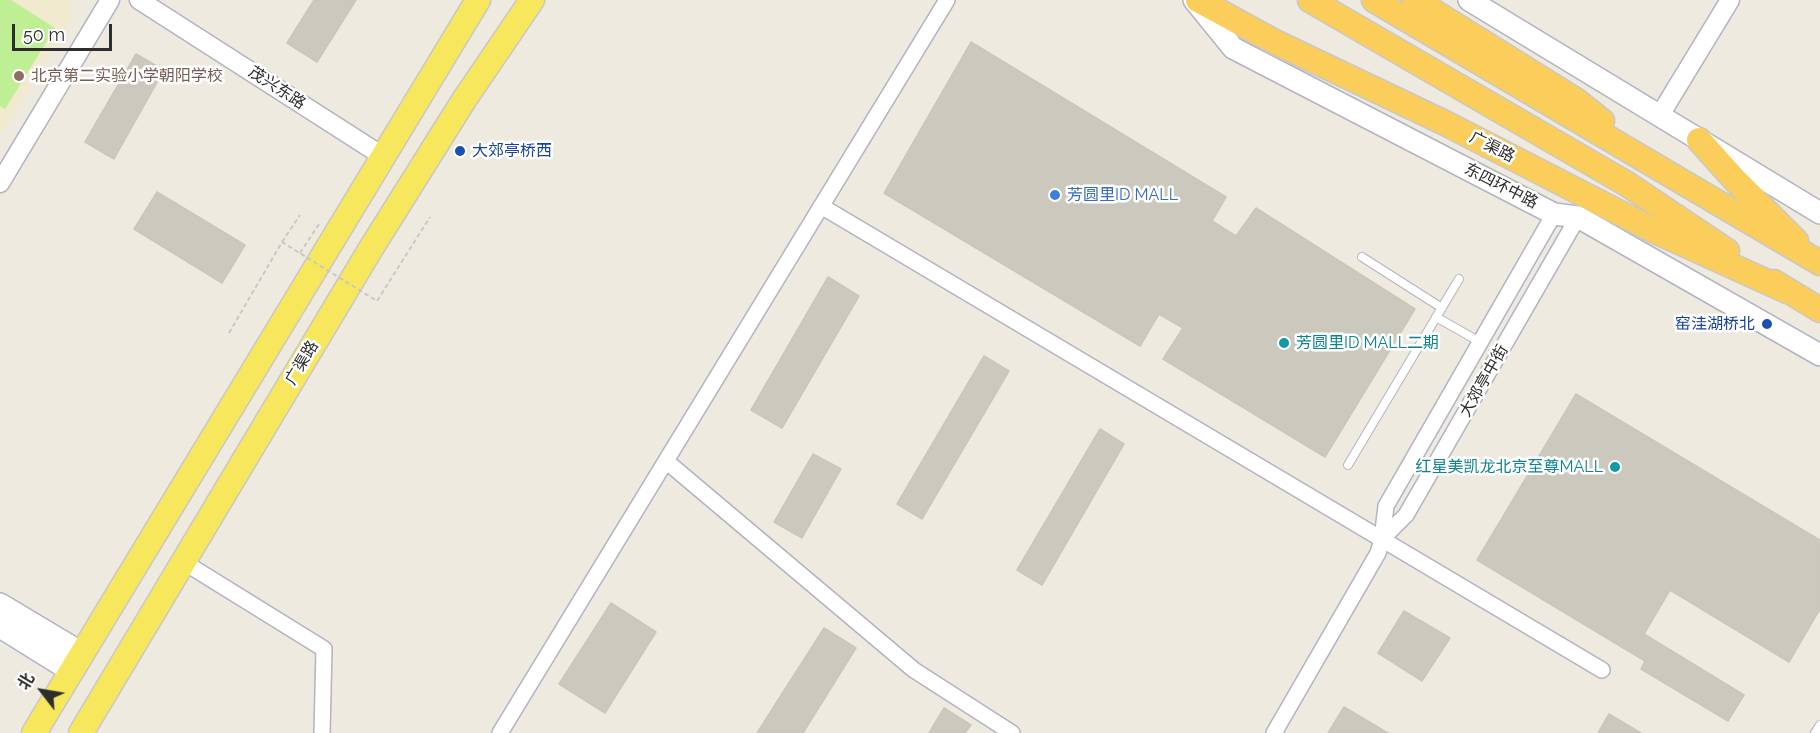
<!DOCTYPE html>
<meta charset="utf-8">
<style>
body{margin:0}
#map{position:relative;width:1820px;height:733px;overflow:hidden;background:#efeadf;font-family:Raleway,"Noto Sans SC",sans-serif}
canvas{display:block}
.north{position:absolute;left:12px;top:661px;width:60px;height:60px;-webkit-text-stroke:4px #fff;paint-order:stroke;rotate:301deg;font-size:16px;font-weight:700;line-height:24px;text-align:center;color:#2d2d2d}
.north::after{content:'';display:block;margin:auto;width:21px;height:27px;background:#2d2d2d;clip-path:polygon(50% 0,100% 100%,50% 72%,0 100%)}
.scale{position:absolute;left:12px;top:24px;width:100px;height:27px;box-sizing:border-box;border:3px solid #2d2d2d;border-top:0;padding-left:8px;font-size:18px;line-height:21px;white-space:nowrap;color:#2d2d2d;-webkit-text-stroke:4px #fff;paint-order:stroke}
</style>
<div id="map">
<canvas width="1820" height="733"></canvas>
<div class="north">北</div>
<div class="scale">50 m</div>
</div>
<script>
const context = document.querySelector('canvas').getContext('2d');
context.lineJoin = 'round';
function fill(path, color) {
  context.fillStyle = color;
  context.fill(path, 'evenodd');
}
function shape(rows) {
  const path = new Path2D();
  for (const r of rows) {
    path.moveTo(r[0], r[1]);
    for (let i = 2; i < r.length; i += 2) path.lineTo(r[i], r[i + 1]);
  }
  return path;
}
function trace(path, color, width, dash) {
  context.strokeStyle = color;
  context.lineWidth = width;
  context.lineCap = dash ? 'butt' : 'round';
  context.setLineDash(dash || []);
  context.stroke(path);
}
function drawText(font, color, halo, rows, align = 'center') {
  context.font = font + ' Raleway,"Noto Sans SC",sans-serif';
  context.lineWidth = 5;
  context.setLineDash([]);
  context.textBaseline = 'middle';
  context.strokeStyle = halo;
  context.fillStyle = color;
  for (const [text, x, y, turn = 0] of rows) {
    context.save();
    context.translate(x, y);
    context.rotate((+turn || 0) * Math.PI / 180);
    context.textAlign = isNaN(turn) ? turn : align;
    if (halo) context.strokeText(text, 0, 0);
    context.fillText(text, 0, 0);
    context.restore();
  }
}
const education = shape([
 [0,0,70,0,71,21,3,132,0,130]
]);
const pitch = shape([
 [0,0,11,0,55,28,5,109,0,106]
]);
const building = shape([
 [314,0,356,0,317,62,287,43,314,0],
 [971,42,1226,197,1212,221,1236,236,1256,208,1415,309,1325,457,1163,359,1183,328,1159,314,1140,346,884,193,971,42],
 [136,54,164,70,114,159,85,142,136,54],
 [157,192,245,245,222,283,134,229,157,192],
 [828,277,859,296,782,428,751,410,828,277],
 [984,356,1009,371,922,519,897,504,984,356],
 [1576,394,1820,540,1820,609,1789,662,1670,590,1644,634,1744,695,1728,721,1641,669,1645,661,1477,560,1576,394],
 [1100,429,1124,444,1042,585,1017,570,1100,429],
 [813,454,841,469,802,538,774,522,813,454],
 [611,603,656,632,605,713,559,684,611,603],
 [1404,611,1450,638,1422,681,1378,653,1404,611],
 [824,628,856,648,803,733,757,733,824,628],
 [1344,707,1388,733,1328,733,1344,707],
 [944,708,971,725,965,733,929,733,944,708],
 [1609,714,1641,733,1598,733,1609,714]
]);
const path = shape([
 [282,242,300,215],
 [300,253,319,224]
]);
const service = shape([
 [1362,257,1442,308],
 [1436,317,1480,342],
 [1348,465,1459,279],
 [1815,733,1820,725]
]);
const minor = shape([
 [821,206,1602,670],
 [1554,214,1386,506,1382,539,1406,515,1578,217],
 [666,461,914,670,1012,733],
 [182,561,324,649,322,733],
 [500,733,947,0],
 [1274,733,1378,553,1382,539]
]);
const tertiary = shape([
 [139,0,384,157],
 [1660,115,1730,0],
 [0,183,110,0]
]);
const secondary = shape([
 [1194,0,1233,48,1554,214,1578,217,1820,355],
 [1469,0,1820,213],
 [0,604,82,653],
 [0,627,71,671]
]);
const primary = shape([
 [34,733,478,0],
 [81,733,370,250,464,100,532,0]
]);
const trunk = shape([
 [1198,0,1277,43,1445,123,1655,231,1787,291],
 [1310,0,1627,184,1727,251],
 [1374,0,1820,263],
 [1415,0,1577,101,1602,121],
 [1699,140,1734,179,1796,241],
 [1774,282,1820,310]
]);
const pathBridge = shape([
 [229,333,282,242,377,301,430,217]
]);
const markers = [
 [19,76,6,"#8d6e63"],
 [460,151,6,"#1a4fb4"],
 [1055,195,6,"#3f7fe0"],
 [1767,324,6,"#1a4fb4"],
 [1284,343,6,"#0f9aa8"],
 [1615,467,6,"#0f9aa8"]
];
const educationNames = [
 ["北京第二实验小学朝阳学校",31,76]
];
const streetNames = [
 ["茂兴东路",277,88,33],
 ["广渠路",1492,147,27],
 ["东四环中路",1501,186,27],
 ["广渠路",302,363,-59],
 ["大郊亭中街",1484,381,-60]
];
const transitNames = [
 ["大郊亭桥西",472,151],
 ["窑洼湖桥北",1755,324,"right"]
];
const shopNames = [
 ["芳圆里ID MALL",1067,195]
];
const cultureNames = [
 ["芳圆里ID MALL二期",1296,343],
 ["红星美凯龙北京至尊MALL",1603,467,"right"]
];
fill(education, '#f1eace');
fill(pitch, '#beef95');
fill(building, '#cbc8bd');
trace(building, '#cbc7b8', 1.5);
trace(service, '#b3b3c1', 10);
trace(minor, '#b3b3c1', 18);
trace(tertiary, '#b3b3c1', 21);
trace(secondary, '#b3b3c1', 24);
trace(primary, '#c8c8c8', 27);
trace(trunk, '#c8c8c8', 27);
trace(path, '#c8c8c8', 2, [4.5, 3]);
trace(service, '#fff', 8);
trace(minor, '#fff', 15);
trace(tertiary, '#fff', 18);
trace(secondary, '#fff', 21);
trace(primary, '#f7e75c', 24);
trace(trunk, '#fbce5b', 24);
trace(pathBridge, '#c8c8c8', 2, [4.5, 3]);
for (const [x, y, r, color] of markers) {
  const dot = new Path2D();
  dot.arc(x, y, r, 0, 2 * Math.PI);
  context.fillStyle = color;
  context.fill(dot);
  trace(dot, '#fff', 2);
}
drawText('16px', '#785e54', '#fff', educationNames, 'left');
drawText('16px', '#2d2d2d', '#fff', streetNames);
drawText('16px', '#164399', '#fff', transitNames, 'left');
drawText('16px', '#366cbe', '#fff', shopNames, 'left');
drawText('16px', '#0d838f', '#fff', cultureNames, 'left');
</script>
